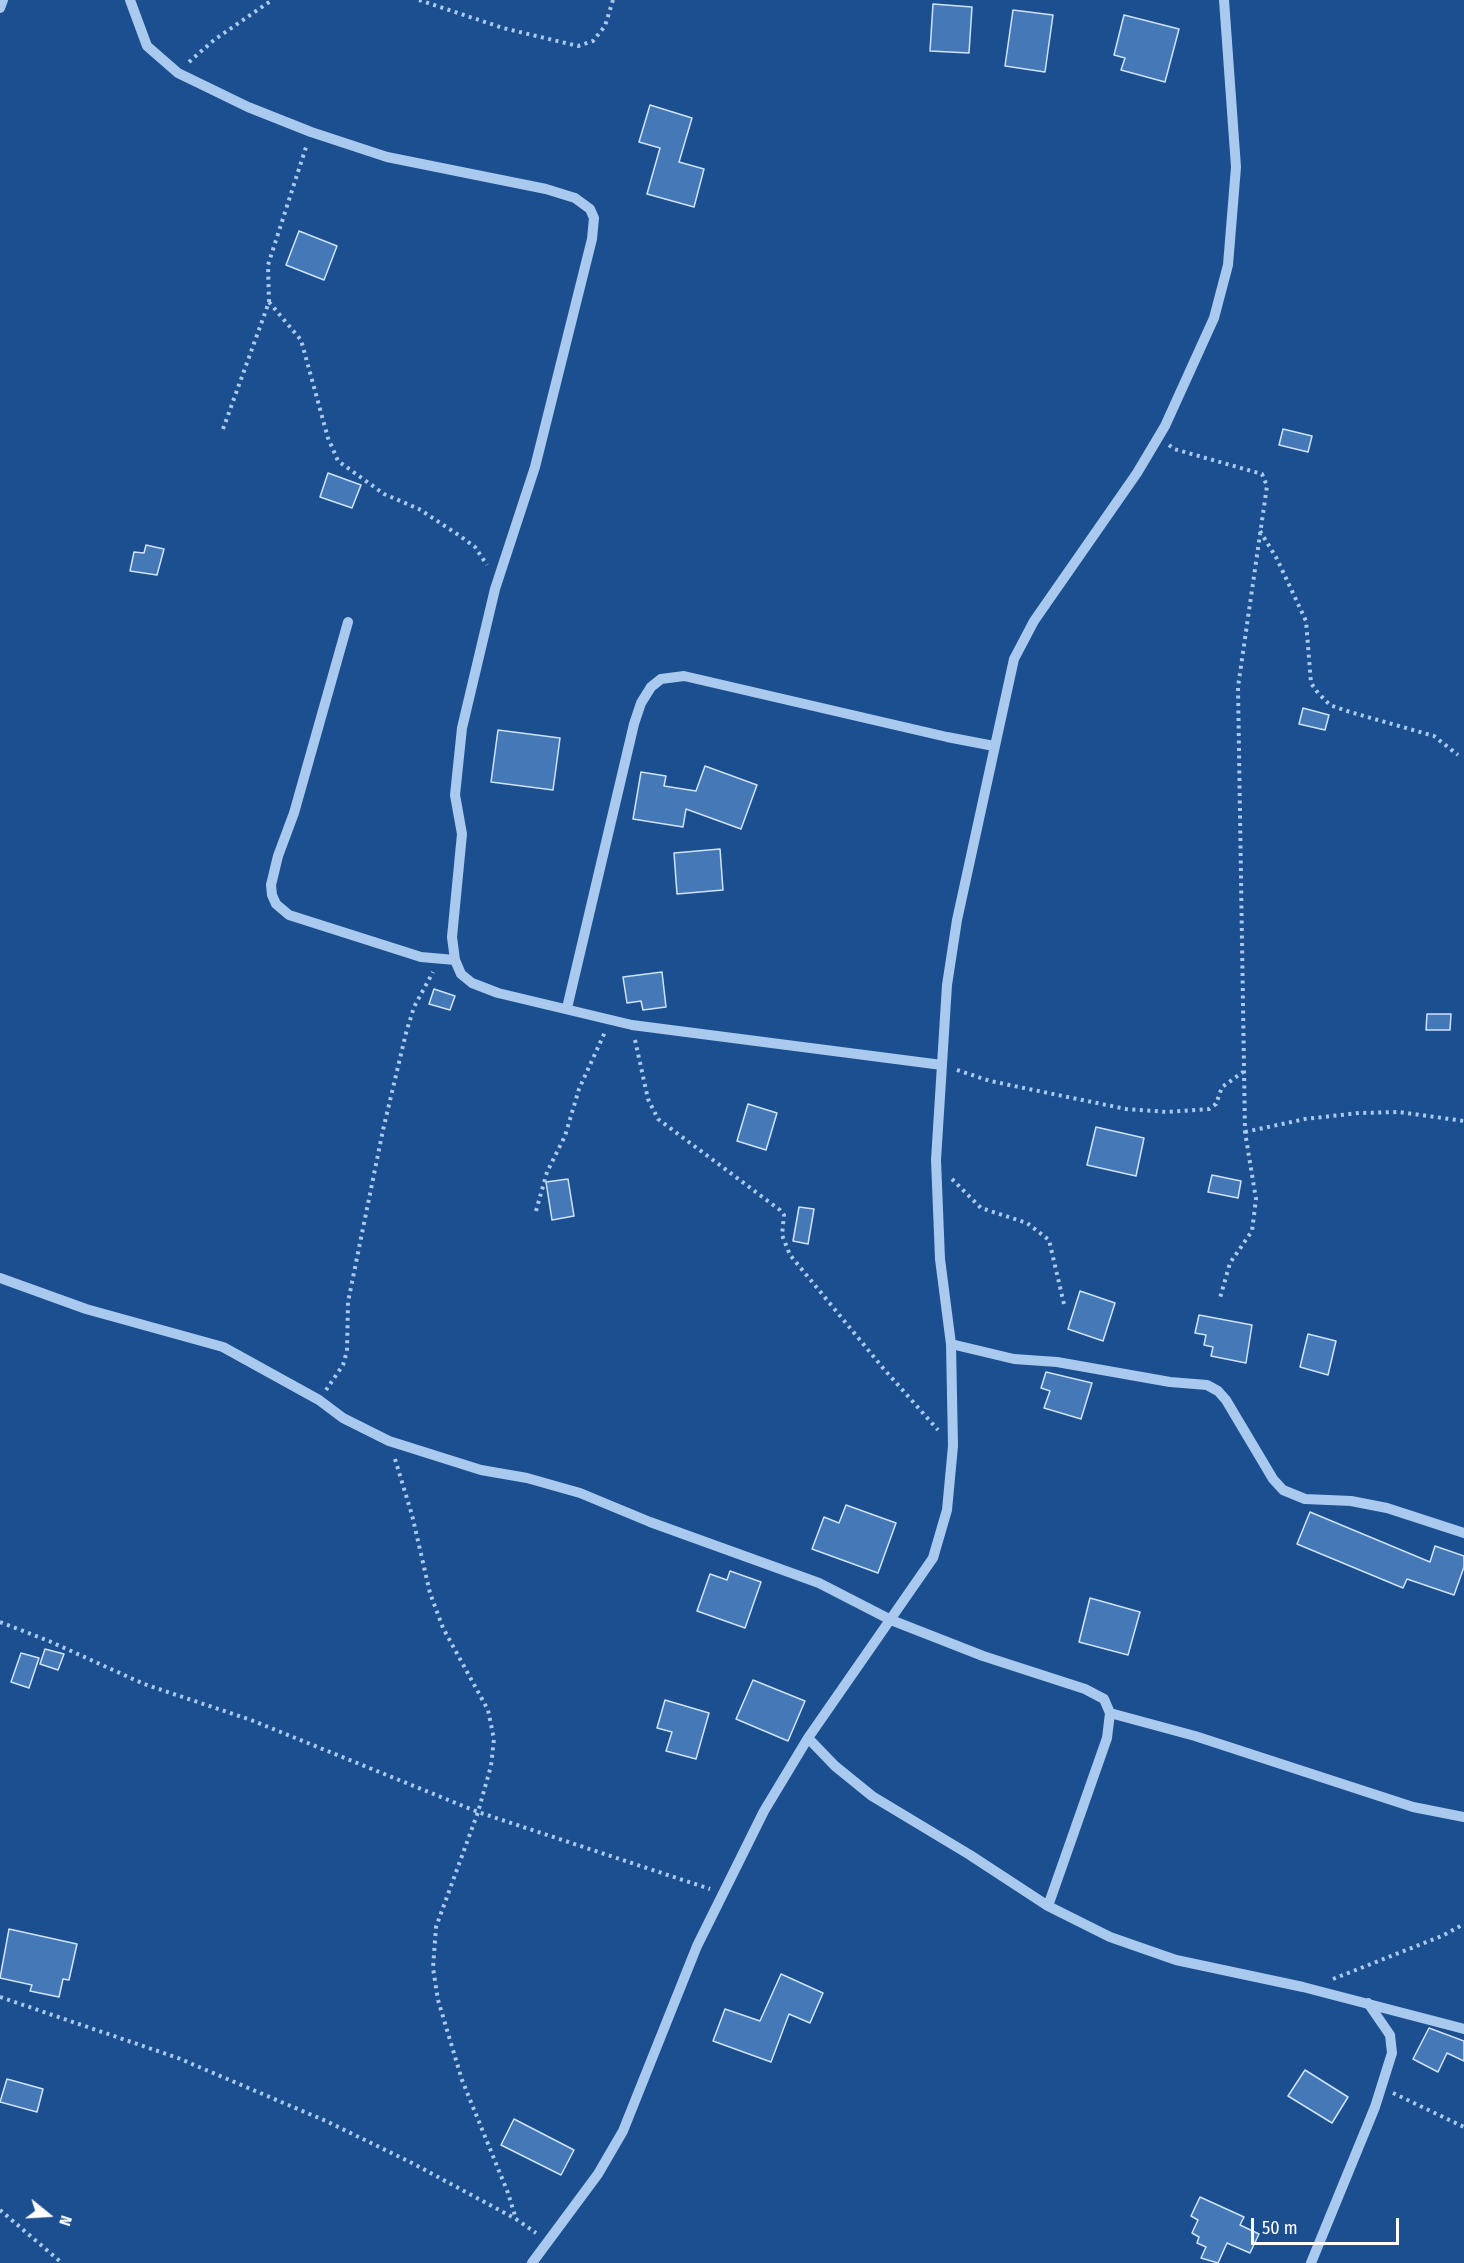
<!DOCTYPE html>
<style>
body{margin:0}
#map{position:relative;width:1464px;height:2263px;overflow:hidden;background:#1b4f8f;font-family:"Fira Sans Condensed",sans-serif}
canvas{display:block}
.north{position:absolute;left:18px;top:2185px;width:60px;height:60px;-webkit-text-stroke:4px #1b4f8f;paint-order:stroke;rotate:108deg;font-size:16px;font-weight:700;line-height:24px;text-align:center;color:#fff}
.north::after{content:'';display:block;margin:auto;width:21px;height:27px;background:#fff;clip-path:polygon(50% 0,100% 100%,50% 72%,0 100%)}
.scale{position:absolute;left:1251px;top:2218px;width:148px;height:27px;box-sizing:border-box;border:3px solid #fff;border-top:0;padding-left:8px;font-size:18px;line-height:21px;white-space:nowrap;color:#fff;-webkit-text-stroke:4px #1b4f8f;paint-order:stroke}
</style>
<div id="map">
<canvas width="1464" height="2263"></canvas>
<div class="north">N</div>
<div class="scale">50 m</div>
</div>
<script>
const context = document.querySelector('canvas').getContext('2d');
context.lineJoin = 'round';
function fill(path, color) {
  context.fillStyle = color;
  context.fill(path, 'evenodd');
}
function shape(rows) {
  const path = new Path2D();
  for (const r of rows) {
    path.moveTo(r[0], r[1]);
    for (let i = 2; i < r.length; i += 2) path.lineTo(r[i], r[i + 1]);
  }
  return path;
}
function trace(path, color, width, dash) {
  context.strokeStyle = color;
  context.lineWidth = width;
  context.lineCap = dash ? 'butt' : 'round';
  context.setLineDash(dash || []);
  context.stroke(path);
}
const building = shape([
 [933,4,972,7,969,53,930,51,933,4],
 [1013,10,1053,15,1045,72,1005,66,1013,10],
 [1124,15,1179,29,1165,82,1121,70,1125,58,1114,55,1124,15],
 [650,105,692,118,679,162,704,169,694,207,647,194,660,148,639,142,650,105],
 [299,231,337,246,324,280,286,265,299,231],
 [1283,429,1312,436,1308,452,1279,445,1283,429],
 [328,473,361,485,352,508,320,497,328,473],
 [146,545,164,549,157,575,130,571,134,552,144,553,146,545],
 [1303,708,1329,715,1325,730,1299,724,1303,708],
 [498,730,560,738,553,790,491,782,498,730],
 [705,766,757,785,741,829,686,809,683,827,633,819,641,772,666,776,664,786,696,791,705,766],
 [720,849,723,890,677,894,674,853,720,849],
 [662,972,666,1007,643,1010,641,1001,627,1003,623,977,662,972],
 [434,989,455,996,450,1010,429,1004,434,989],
 [1427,1014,1451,1014,1450,1030,1426,1030,1427,1014],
 [748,1104,777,1113,766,1150,737,1141,748,1104],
 [1096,1127,1144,1138,1136,1176,1087,1165,1096,1127],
 [1212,1175,1241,1181,1238,1198,1208,1192,1212,1175],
 [568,1179,574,1216,552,1220,546,1182,568,1179],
 [799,1207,814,1209,808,1244,793,1241,799,1207],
 [1080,1291,1115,1303,1103,1341,1068,1329,1080,1291],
 [1199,1315,1252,1325,1246,1363,1211,1356,1213,1347,1204,1345,1206,1335,1195,1333,1199,1315],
 [1308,1334,1336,1341,1328,1375,1300,1367,1308,1334],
 [1046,1372,1092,1383,1081,1419,1044,1408,1050,1391,1041,1388,1046,1372],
 [846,1505,896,1523,878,1573,812,1549,824,1517,839,1523,846,1505],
 [1310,1512,1430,1562,1435,1546,1464,1556,1464,1567,1454,1595,1407,1579,1403,1588,1297,1544,1310,1512],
 [730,1571,761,1582,745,1628,697,1611,710,1574,727,1580,730,1571],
 [1090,1598,1140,1612,1128,1655,1079,1642,1090,1598],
 [45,1649,64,1654,58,1670,40,1664,45,1649],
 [21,1653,39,1658,29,1688,11,1682,21,1653],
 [753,1680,805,1701,788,1741,736,1719,753,1680],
 [665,1700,709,1713,696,1759,666,1751,672,1732,657,1728,665,1700],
 [9,1929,77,1944,69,1980,63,1979,59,1997,30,1991,32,1985,0,1978,9,1929],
 [781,1974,823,1993,810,2023,789,2014,771,2062,713,2041,725,2009,760,2021,781,1974],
 [1429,2028,1464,2041,1464,2061,1447,2053,1438,2072,1413,2059,1429,2028],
 [1305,2070,1348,2097,1332,2123,1288,2096,1305,2070],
 [7,2079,43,2089,37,2112,0,2102,7,2079],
 [514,2119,574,2150,561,2175,501,2145,514,2119],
 [1200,2197,1244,2217,1240,2225,1259,2234,1250,2253,1227,2243,1218,2263,1201,2258,1206,2247,1197,2243,1199,2237,1192,2233,1198,2220,1191,2216,1200,2197]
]);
const path = shape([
 [419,0,503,28,578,46,593,41,605,26,613,0],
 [189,62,214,40,272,0],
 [269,302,301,340,328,438,338,461,384,494,419,509,460,536,475,547,487,565],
 [223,429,269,302,268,265,307,144],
 [1169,445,1174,449,1262,474,1267,486,1238,687,1245,1132,1256,1199,1252,1231,1230,1263,1220,1298],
 [1260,531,1277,559,1306,621,1311,683,1318,693,1330,705,1350,712,1434,736,1458,755],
 [635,1040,648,1099,658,1119,780,1210,784,1215,782,1235,790,1255,883,1368,938,1430],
 [957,1070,990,1081,1126,1109,1167,1112,1209,1109,1216,1104,1222,1087,1243,1072],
 [1245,1132,1305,1119,1359,1113,1399,1112,1464,1121],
 [952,1179,981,1208,1027,1223,1049,1240,1064,1304],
 [536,1211,547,1172,565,1136,579,1089,605,1032],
 [326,1390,343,1365,347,1351,348,1302,383,1130,406,1033,414,1007,433,972],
 [395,1459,412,1515,430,1593,443,1628,488,1710,494,1739,491,1766,478,1812,436,1927,433,1968,438,2000,462,2080,508,2193,516,2219],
 [0,1622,49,1641,144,1684,251,1720,478,1812,710,1889],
 [1333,1979,1442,1936,1464,1924],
 [0,1997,178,2058,326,2121,412,2163,516,2219,536,2233],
 [1393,2093,1464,2127],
 [0,2210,62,2263]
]);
const minor = shape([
 [130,0,147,46,178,73,248,107,311,132,387,157,546,189,575,198,590,209,594,218,592,239,535,467,495,589,462,728,455,795,462,834,452,937,455,960,461,974,472,983,498,993,632,1025,942,1065],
 [0,8,3,0],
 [348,622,294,813,278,856,271,885,272,895,276,904,289,915,421,957,455,960],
 [567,1008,634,724,641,703,651,687,661,679,684,676,947,737,994,746],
 [0,1278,86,1309,223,1347,319,1400,343,1418,389,1441,481,1470,527,1478,580,1493,650,1522,819,1583,891,1620,983,1656,1085,1689,1104,1699,1110,1713,1107,1738,1048,1906],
 [951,1344,1014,1359,1057,1362,1170,1382,1207,1385,1218,1391,1226,1400,1273,1479,1283,1490,1305,1499,1351,1501,1387,1508,1464,1533],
 [1110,1713,1195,1736,1413,1807,1464,1817],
 [808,1738,835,1766,872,1796,970,1855,1048,1906,1110,1937,1176,1960,1303,1987,1464,2029],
 [532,2263,598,2174,623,2131,697,1946,764,1811,808,1738,933,1558,947,1510,953,1446,951,1344,940,1259,936,1160,947,985,957,920,1014,659,1034,621,1137,473,1165,426,1214,318,1228,265,1236,167,1224,0],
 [1311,2263,1375,2107,1392,2053,1390,2035,1368,2003]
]);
fill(building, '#4478b7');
trace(building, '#cfe3fa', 1.5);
trace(path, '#a9c9ee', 4, [3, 4.5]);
trace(minor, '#a9c9ee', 10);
</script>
